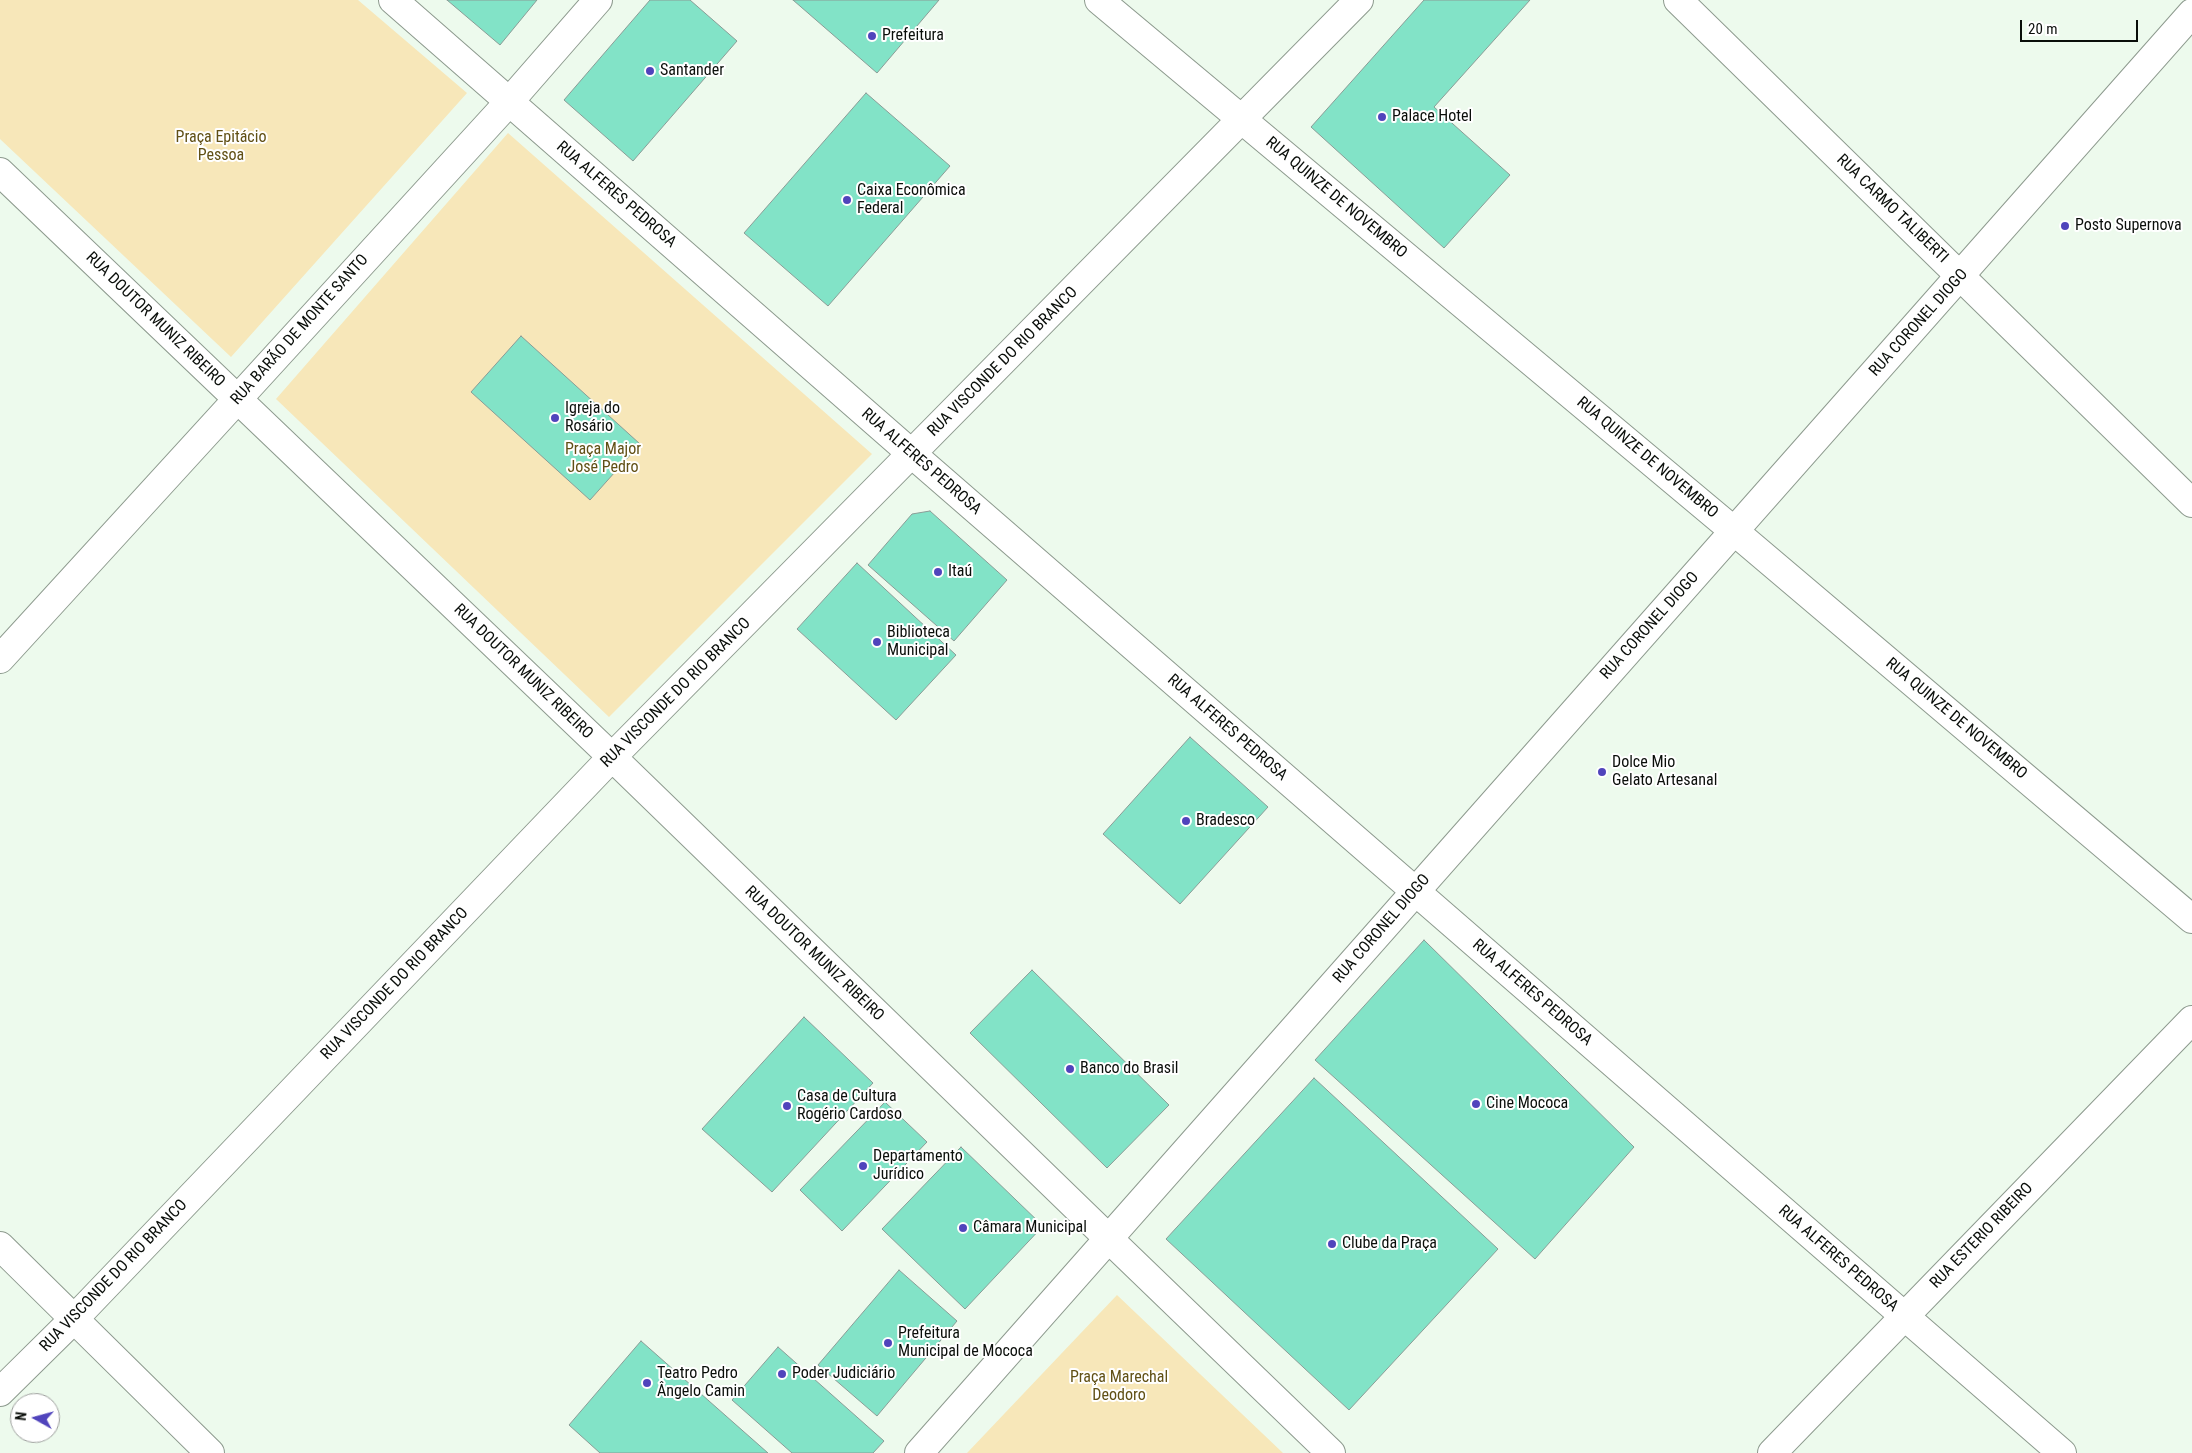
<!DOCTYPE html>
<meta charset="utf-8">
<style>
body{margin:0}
#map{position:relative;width:2192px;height:1453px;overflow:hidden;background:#edfaed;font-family:"Roboto Condensed",sans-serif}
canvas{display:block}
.north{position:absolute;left:10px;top:1393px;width:50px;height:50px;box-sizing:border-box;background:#fff;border:1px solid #9d9f9d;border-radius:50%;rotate:277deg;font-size:14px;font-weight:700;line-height:20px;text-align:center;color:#0a0e0a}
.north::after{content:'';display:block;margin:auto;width:18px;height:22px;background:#5044bc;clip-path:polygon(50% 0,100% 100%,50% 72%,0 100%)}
.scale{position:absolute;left:2020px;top:20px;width:118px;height:22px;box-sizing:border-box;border:2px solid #0a0e0a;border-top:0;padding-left:6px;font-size:15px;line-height:18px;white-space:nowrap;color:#0a0e0a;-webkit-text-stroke:4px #fff;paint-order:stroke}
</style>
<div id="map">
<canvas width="2192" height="1453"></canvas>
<div class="north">N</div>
<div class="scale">20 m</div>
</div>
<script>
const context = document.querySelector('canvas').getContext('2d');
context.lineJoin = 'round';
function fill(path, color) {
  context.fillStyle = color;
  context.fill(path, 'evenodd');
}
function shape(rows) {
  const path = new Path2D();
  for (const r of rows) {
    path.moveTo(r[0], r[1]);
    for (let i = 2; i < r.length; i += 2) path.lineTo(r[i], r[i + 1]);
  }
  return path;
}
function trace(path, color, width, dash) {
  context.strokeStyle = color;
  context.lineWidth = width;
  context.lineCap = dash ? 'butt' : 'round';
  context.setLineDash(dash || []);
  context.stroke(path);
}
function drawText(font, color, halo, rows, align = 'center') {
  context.font = font + ' "Roboto Condensed",sans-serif';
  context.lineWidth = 4;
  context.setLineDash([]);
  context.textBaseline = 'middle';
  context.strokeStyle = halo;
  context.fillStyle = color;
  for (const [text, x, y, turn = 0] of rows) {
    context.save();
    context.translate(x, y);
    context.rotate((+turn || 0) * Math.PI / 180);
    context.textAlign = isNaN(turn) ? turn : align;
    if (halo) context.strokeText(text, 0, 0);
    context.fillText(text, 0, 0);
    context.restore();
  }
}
const green = shape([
 [0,0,358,0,467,93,231,357,0,139],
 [508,133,872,454,609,717,276,399],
 [1117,1295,1283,1453,967,1453]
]);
const building = shape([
 [447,0,537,0,500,45,447,0],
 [650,0,690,0,737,41,633,161,564,100,650,0],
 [793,0,939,0,877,73,793,0],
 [1424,0,1530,0,1434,107,1510,175,1444,248,1311,127,1424,0],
 [866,93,950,166,828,306,744,233,866,93],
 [521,336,640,444,590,500,471,392,521,336],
 [930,511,1007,580,954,641,868,565,912,514,930,511],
 [857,563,956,655,896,720,797,629,857,563],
 [1190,737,1268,807,1180,904,1103,834,1190,737],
 [1424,940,1634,1147,1535,1259,1315,1060,1424,940],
 [1032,970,1169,1105,1107,1168,970,1033,1032,970],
 [804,1017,873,1083,772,1192,702,1129,804,1017],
 [1314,1078,1498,1249,1349,1410,1166,1239,1314,1078],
 [885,1102,927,1142,842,1231,800,1190,885,1102],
 [961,1147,1043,1226,965,1309,882,1229,961,1147],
 [899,1270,957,1321,877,1416,818,1365,899,1270],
 [641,1341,768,1453,600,1453,569,1425,641,1341],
 [778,1347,884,1441,873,1453,792,1453,732,1400,778,1347]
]);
const street = shape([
 [393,0,912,454,2062,1453],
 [1099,0,1734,531,2192,919],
 [1678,0,2192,503],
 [0,172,612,757,1108,1238],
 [0,1246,210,1453],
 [0,1392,73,1320,612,757,1359,0]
]);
const secondary = shape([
 [0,659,509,102,598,0],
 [1108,1238,1331,1453],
 [919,1453,2192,13],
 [1772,1453,2192,1020]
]);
const markers = [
 [872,36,5,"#5044bc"],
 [650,71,5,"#5044bc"],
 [1382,117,5,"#5044bc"],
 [847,200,5,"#5044bc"],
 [2065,226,5,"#5044bc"],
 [555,418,5,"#5044bc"],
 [938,572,5,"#5044bc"],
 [877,642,5,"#5044bc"],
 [1602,772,5,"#5044bc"],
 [1186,821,5,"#5044bc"],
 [1070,1069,5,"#5044bc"],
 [1476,1104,5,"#5044bc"],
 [787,1106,5,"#5044bc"],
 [863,1166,5,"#5044bc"],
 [963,1228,5,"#5044bc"],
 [1332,1244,5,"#5044bc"],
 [888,1343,5,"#5044bc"],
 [782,1374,5,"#5044bc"],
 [647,1383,5,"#5044bc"]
];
const poiNames = [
 ["Prefeitura",882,36],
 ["Santander",660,71],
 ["Palace Hotel",1392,117],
 ["Caixa Econômica",857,191],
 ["Federal",857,209],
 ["Posto Supernova",2075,226],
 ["Igreja do",565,409],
 ["Rosário",565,427],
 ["Itaú",948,572],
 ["Biblioteca",887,633],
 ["Municipal",887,651],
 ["Dolce Mio",1612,763],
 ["Gelato Artesanal",1612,781],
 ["Bradesco",1196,821],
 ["Banco do Brasil",1080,1069],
 ["Casa de Cultura",797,1097],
 ["Rogério Cardoso",797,1115],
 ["Cine Mococa",1486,1104],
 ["Departamento",873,1157],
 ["Jurídico",873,1175],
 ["Câmara Municipal",973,1228],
 ["Clube da Praça",1342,1244],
 ["Prefeitura",898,1334],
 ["Municipal de Mococa",898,1352],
 ["Teatro Pedro",657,1374],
 ["Ângelo Camin",657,1392],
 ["Poder Judiciário",792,1374]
];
const parkNames = [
 ["Praça Epitácio",221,138],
 ["Pessoa",221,156],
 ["Praça Major",603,450],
 ["José Pedro",603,468],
 ["Praça Marechal",1119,1378],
 ["Deodoro",1119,1396]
];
const streetNames = [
 ["RUA ALFERES PEDROSA",616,195,41],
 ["RUA QUINZE DE NOVEMBRO",1336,198,40],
 ["RUA CARMO TALIBERTI",1892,209,44],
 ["RUA DOUTOR MUNIZ RIBEIRO",155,320,44],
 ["RUA CORONEL DIOGO",1919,323,-48],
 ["RUA BARÃO DE MONTE SANTO",300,330,-48],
 ["RUA VISCONDE DO RIO BRANCO",1003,362,-45],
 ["RUA QUINZE DE NOVEMBRO",1647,458,40],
 ["RUA ALFERES PEDROSA",921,462,41],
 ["RUA CORONEL DIOGO",1650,626,-48],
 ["RUA DOUTOR MUNIZ RIBEIRO",523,672,44],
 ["RUA VISCONDE DO RIO BRANCO",676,693,-45],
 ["RUA QUINZE DE NOVEMBRO",1956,719,40],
 ["RUA ALFERES PEDROSA",1227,728,41],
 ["RUA CORONEL DIOGO",1382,929,-49],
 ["RUA DOUTOR MUNIZ RIBEIRO",814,954,44],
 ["RUA VISCONDE DO RIO BRANCO",395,984,-46],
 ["RUA ALFERES PEDROSA",1532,993,41],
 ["RUA ESTERIO RIBEIRO",1982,1236,-46],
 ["RUA ALFERES PEDROSA",1838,1259,41],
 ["RUA VISCONDE DO RIO BRANCO",114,1276,-46]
];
fill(green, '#f7e7b9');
fill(building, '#82e3c7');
trace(building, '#8a9c96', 1);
trace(street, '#8d9a8e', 30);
trace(secondary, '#8d9a8e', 30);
trace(street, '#fff', 28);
trace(secondary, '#fff', 28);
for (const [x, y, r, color] of markers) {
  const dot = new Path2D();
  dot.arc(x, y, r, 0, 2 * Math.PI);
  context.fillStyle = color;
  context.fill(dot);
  trace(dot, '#fff', 2);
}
drawText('16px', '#0a0e0a', '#fff', poiNames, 'left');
drawText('16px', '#615015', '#fff', parkNames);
drawText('16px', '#0a0e0a', '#fff', streetNames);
</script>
